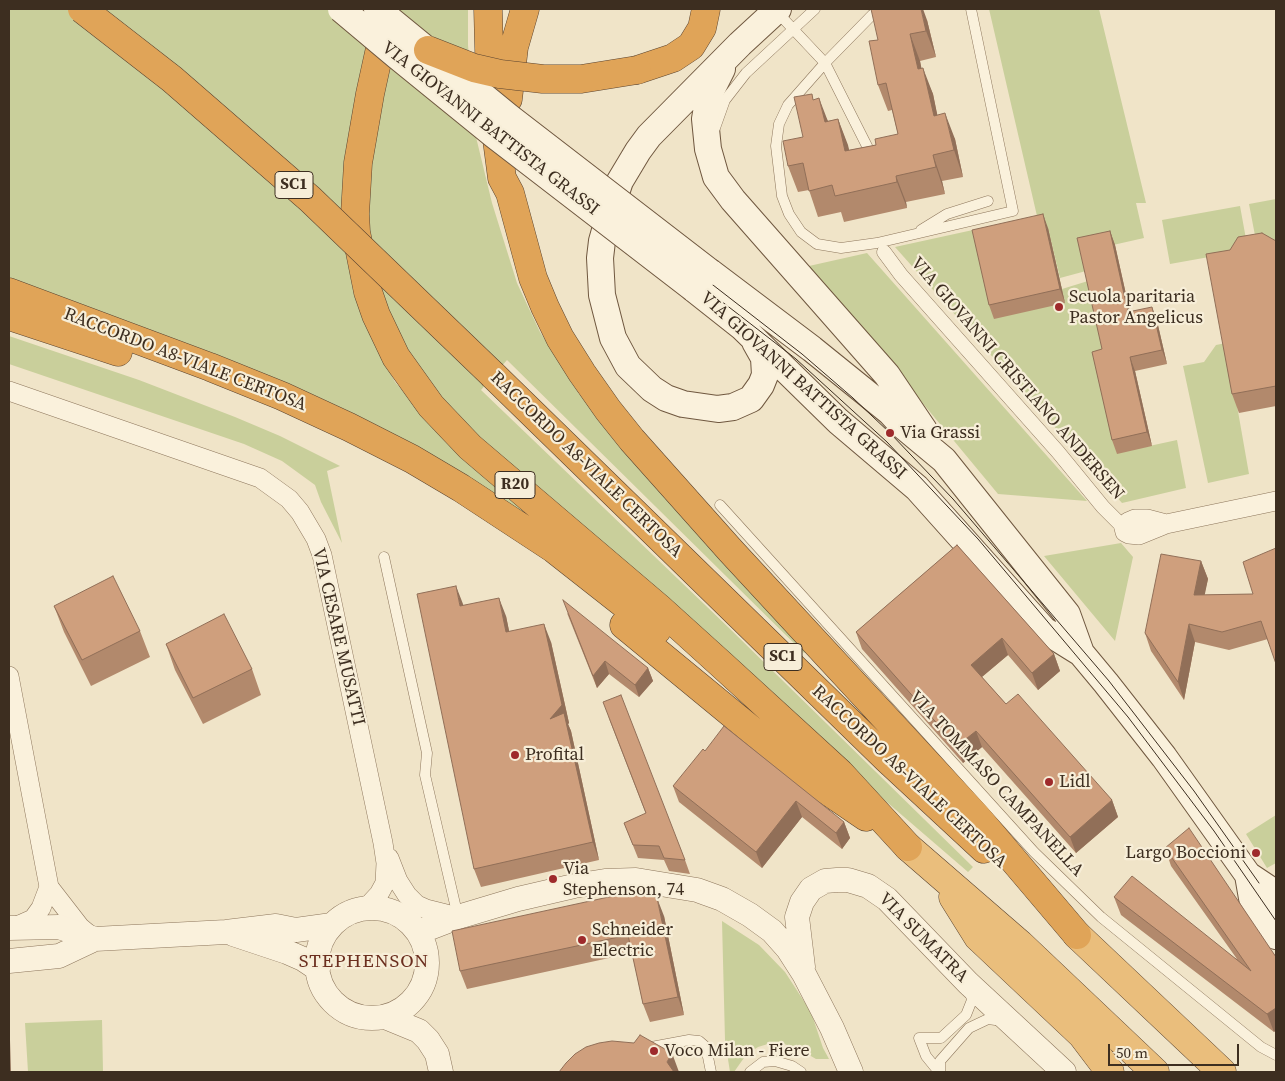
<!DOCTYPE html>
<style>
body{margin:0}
#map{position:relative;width:1285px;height:1081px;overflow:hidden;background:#f0e4c8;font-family:"Source Serif 4",serif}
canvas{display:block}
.frame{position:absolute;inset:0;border:10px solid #3d2e20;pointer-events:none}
.scale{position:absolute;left:1108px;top:1044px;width:131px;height:22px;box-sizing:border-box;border:2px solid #3d2e20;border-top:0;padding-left:6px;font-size:15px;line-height:18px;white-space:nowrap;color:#3d2e20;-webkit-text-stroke:4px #f7eed8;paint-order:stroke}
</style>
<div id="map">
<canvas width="1285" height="1081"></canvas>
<div class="frame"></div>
<div class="scale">50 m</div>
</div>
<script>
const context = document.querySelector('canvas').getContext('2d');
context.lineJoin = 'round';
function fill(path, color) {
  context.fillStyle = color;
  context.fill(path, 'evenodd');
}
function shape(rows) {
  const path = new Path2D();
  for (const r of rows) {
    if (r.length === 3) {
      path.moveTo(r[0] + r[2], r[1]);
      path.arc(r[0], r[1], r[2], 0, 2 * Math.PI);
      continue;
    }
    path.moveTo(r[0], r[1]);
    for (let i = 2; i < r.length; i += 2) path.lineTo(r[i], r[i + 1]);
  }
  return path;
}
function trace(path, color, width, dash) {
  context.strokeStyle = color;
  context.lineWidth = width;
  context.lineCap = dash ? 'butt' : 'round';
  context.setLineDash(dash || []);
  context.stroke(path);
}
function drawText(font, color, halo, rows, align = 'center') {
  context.font = font + ' "Source Serif 4",serif';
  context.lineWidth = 4.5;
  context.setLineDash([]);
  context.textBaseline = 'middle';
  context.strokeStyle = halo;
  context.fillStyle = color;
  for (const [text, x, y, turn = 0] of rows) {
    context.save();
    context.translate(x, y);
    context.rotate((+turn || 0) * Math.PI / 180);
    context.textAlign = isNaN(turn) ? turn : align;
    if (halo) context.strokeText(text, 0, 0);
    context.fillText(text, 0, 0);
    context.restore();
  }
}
const green = shape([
 [9,9,378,9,366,65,370,334,395,382,425,417,553,531,9,282],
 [399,9,468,9,468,45,476,137,492,203,517,283,540,332,579,394,621,443,810,649,804,653,507,360,481,390,728,627,973,867,968,872,838,760,485,450,421,382,376,293,363,184,372,129],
 [989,9,1099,9,1146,203,1136,203,1144,238,1082,252,1086,271,1060,278,1048,228,1062,289,1088,281,1107,363,1117,453,1177,440,1186,488,1122,503,895,247,1037,216],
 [1276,199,1276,243,1257,246,1249,204],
 [1240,206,1248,250,1170,264,1162,220],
 [867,253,1087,501,998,494,809,266],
 [9,336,139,380,235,417,280,436,340,466,327,471,342,543,321,502,315,485,282,461,244,444,9,364],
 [1226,343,1249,474,1208,483,1183,366,1204,362,1216,345],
 [1121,543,1133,557,1115,641,1044,556],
 [1276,815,1276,863,1267,868,1246,834],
 [722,921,759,945,785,972,811,1012,823,1048,829,1059,816,1059,797,1048,784,1044,771,1043,758,1047,746,1055,734,1072,730,1072,725,1040],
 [102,1020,103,1072,28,1072,25,1023]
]);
const service = shape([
 [880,9,872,15,825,63,788,105,779,124,776,146,782,196,789,214,801,232,817,244,841,248,877,243,1013,211,971,9],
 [776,11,825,63,873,158],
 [715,128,725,100,746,73,815,9],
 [921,230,947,214,988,201],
 [720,505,1034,852,1101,917,1261,1047,1276,1055],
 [384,557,427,753,425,775,458,917],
 [646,1048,689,1040,699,1041,706,1047,711,1072],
 [750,1072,763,1062,775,1061,792,1066,801,1072],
 [939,1072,926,1056,919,1038,941,1038,966,1015,972,1000,970,991],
 [940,1072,940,1061,969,1028,988,1019,1003,1021]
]);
const pedestrian = shape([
 [884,252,901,275,1058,452,1103,507,1124,528]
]);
const minor = shape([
 [9,391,260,478,289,499,300,512,316,539,322,555,383,843,386,863,385,883,379,894,367,907],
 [1166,524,1147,519,1135,519,1128,522,1124,528,1125,532,1129,534,1139,535,1166,524,1276,501],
 [9,676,49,887,80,927,92,937],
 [389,858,398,881,407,895,417,905,426,909,458,917],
 [15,927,33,919,41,908,49,887]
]);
const tertiary = shape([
 [372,963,55],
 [9,928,59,927,95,939],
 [419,932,458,917,518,899,574,886,605,881,636,880,697,890,722,899,750,915,772,931,788,949,804,974,832,1028,851,1072],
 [233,934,287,952,303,959,318,969],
 [9,961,59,956,95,939,226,932,276,926,296,930,332,925],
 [803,967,797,917,802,902,811,889,825,881,837,880,848,880,868,886,887,899,968,983,1064,1072],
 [385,1017,419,1031,428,1040,437,1054,441,1072]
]);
const secondary = shape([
 [722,69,709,95,705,119,708,149,716,177,733,200,887,375,924,430],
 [710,272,812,349,890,412,902,425,944,460,1067,614,1081,653],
 [694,289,742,327,838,421,917,488,1044,630,1081,653,1106,683,1164,757,1248,875,1252,898,1276,936],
 [755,342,764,358,765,375,761,385,751,399,733,407,718,409,683,404,666,398,652,389,628,366,613,338,602,295,600,258,602,241,613,202,620,181,638,151,649,136,740,44,778,9],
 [1248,875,1269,889,1276,899]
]);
const trunk = shape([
 [908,847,1020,944,1155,1072],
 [953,897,978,937,1082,1035,1110,1072],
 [1077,935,1222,1072]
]);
const motorway = shape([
 [488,9,490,86,502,178,510,193,533,278,545,307,560,338,582,373,608,410,632,440,730,550,977,817,1077,935],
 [386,21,370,94,358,163,355,214,356,232,368,292,376,315,396,357,431,406,470,447,659,608,722,665,840,773,908,847],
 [637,70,673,58,691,46,702,28,706,9],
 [508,99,514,47,525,9],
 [9,292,210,367,282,396,349,427,412,459,461,488,554,549,657,630],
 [9,316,118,352],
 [493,375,887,759,984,849],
 [624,625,816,783,866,817]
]);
const tram = shape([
 [353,9,402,51,499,129,796,359,887,442,978,539,1128,717,1214,831,1276,921],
 [366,9,504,123,802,354,853,398,890,433,953,499,1109,681,1194,791,1259,883]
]);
const secondaryBridge = shape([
 [341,9,397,56,494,135,694,289],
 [377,9,509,117,710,272]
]);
const motorwayBridge = shape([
 [82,9,172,79,310,199,493,375],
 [428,50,474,68,500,74,543,79,581,79,637,70]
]);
const wall = shape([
 [927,20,936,57,920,61,921,68,933,94,937,115,955,139,963,177,942,181,945,194,906,202,907,208,844,222,841,212,818,217,809,190,798,192,788,166,803,137,814,100,828,121,838,119,849,150,876,145,898,134,892,110,888,111,878,85,878,40],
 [1048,228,1065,303,994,319,989,305],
 [1110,231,1115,245,1130,312,1157,321,1167,364,1135,371,1152,446,1117,454,1112,440,1102,349],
 [1276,241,1276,406,1239,413,1232,394,1230,250],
 [957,545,1054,654,1060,671,1038,690,1008,655,982,677,1006,704,1112,800,1118,817,1076,853,982,747,963,763,862,649,856,632],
 [1201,561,1208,579,1204,595,1253,594,1268,639,1229,650,1195,642,1184,700,1151,651,1145,633],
 [54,606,140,631,150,657,91,686,64,632],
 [463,606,506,616,509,631,551,642,569,723,568,724,571,731,599,860,481,887,474,869],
 [567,613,648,668,653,681,639,697,609,674,597,688],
 [166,644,252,669,261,695,203,724,175,670],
 [608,716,685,860,690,874,669,871,664,860,638,858,624,823,646,814],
 [705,751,844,822,850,838,842,849,802,817,762,868,679,802,673,786],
 [1165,848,1276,957,1276,1030,1274,1032,1121,915,1114,897,1237,959,1171,866],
 [664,916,684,1015,650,1022,643,1004,632,953,467,989,460,971]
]);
const shadedWall = shape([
 [921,9,923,9,927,20,936,57,926,31],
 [910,34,920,61,927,95,918,69],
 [923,68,933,94,943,142,934,116],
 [819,98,829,124,825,122],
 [945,113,955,139,963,177,954,150],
 [838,119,848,145,855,177,845,151],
 [933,155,942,181,945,194,936,167],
 [896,176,906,202,907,208,897,182],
 [1043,214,1048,228,1065,303,1060,289],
 [1110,231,1115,245,1133,326,1128,312],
 [1152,307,1157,321,1167,364,1162,350],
 [1130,357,1135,371,1152,446,1147,432],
 [1201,561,1208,579,1201,613,1194,595],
 [456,586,463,604,467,624,460,606],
 [499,598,506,616,513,650,506,632],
 [544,624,551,642,569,723,568,724,571,731,599,860,550,719],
 [1189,624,1195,642,1184,700,1178,682],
 [1002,638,1008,655,977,681,971,665],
 [1054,654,1060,671,1038,690,1032,673],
 [605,661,609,674,597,688,593,676],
 [648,668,653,681,639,697,635,685],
 [976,731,982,747,963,763,957,746],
 [1112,800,1118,817,1076,853,1070,837],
 [796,801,802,817,762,868,756,852],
 [844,822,850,838,842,849,836,833],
 [657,898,664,916,684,1015,678,997],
 [1276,1008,1276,1030,1274,1032,1267,1014],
 [9,1036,10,1040,11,1072,9,1072],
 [672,1053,679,1072,670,1072,667,1062]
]);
const building = shape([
 [871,9,921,9,926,31,910,34,918,69,923,68,934,116,945,113,954,150,933,155,936,167,896,176,897,182,835,196,832,185,809,191,803,163,788,166,783,141,803,137,794,97,812,94,813,100,819,98,825,122,838,119,845,151,876,145,875,139,898,134,886,83,878,85,869,41,878,40,871,9],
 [1043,214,1060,289,989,305,972,230,1043,214],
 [1110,231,1128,312,1152,307,1162,350,1130,357,1147,432,1112,440,1092,352,1102,349,1077,238,1110,231],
 [1262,233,1276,241,1276,386,1232,394,1206,254,1230,250,1238,237,1262,233],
 [957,545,1054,654,1032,673,1002,638,971,665,1006,704,1018,694,1112,800,1070,837,976,731,957,746,856,632,957,545],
 [1276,548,1276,664,1261,621,1222,632,1189,624,1178,682,1145,633,1161,554,1201,561,1194,595,1253,594,1243,562,1276,548],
 [113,576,140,631,82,660,54,606,113,576],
 [456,586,460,606,499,598,506,632,544,624,562,705,550,719,564,713,593,842,474,869,417,594,456,586],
 [563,600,648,668,635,685,605,661,593,676,563,600],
 [224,614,252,669,193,698,166,644,224,614],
 [621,695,685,860,664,858,659,846,633,845,624,823,646,813,603,702,621,695],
 [724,726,844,822,836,833,796,801,756,852,673,786,703,749,705,751,724,726],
 [1189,828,1276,957,1276,1008,1267,1014,1114,897,1132,876,1251,971,1165,848,1189,828],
 [641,890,657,898,678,997,643,1004,628,935,460,971,452,931,641,890],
 [640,1035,672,1053,667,1062,674,1072,559,1072,566,1063,575,1054,586,1047,599,1043,612,1041,634,1043,640,1035]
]);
const markers = [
 [1059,307,5,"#9e2a2b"],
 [890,433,5,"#9e2a2b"],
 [515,755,5,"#9e2a2b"],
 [1049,782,5,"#9e2a2b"],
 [1256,853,5,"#9e2a2b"],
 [553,879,5,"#9e2a2b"],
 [582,940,5,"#9e2a2b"],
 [654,1051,5,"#9e2a2b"]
];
const shields = [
 [294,185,38],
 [515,485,40],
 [783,657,38]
];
const shieldNames = [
 ["SC1",294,185],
 ["R20",515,485],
 ["SC1",783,657]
];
const streetNames = [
 ["VIA GIOVANNI BATTISTA GRASSI",490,129,38],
 ["RACCORDO A8-VIALE CERTOSA",185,360,21],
 ["VIA GIOVANNI CRISTIANO ANDERSEN",1017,379,49],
 ["VIA GIOVANNI BATTISTA GRASSI",803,386,42],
 ["RACCORDO A8-VIALE CERTOSA",586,465,44],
 ["VIA CESARE MUSATTI",338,637,77],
 ["RACCORDO A8-VIALE CERTOSA",909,777,43],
 ["VIA TOMMASO CAMPANELLA",996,784,47],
 ["VIA SUMATRA",923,938,45]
];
const poiNames = [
 ["Scuola paritaria",1069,297],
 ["Pastor Angelicus",1069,318],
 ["Via Grassi",900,433],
 ["Profital",525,755],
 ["Lidl",1059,782],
 ["Largo Boccioni",1246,853,"right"],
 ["Via",563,869],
 ["Stephenson, 74",563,890],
 ["Schneider",592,930],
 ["Electric",592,951],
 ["Voco Milan - Fiere",664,1051]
];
const neighbourhoodNames = [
 ["STEPHENSON",364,962]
];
fill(green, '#c9cf9b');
trace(service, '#8d765c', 11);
trace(pedestrian, '#8d765c', 15);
trace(minor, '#8d765c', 20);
trace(tertiary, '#8d765c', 25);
trace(secondary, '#6f573f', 28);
trace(trunk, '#5b4430', 29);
trace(motorway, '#5b4430', 29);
trace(service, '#faf1dc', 10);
trace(pedestrian, '#faf1dc', 14);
trace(minor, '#faf1dc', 19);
trace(tertiary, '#faf1dc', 24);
trace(secondary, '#faf1dc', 26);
trace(trunk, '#eabe7c', 28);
trace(motorway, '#e0a458', 28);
trace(tram, '#3d2e20', 1);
trace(secondaryBridge, '#6f573f', 28, []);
trace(motorwayBridge, '#5b4430', 29, []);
trace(secondaryBridge, '#faf1dc', 26);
trace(motorwayBridge, '#e0a458', 28);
fill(wall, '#b2896c');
fill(shadedWall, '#916f58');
fill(building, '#cf9f7d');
trace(building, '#916f58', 1);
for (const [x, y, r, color] of markers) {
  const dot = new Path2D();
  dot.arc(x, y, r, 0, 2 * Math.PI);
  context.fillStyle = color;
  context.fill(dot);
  trace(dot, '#f7eed8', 2);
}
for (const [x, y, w] of shields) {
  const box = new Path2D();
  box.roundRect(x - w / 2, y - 13.5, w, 27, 4);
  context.fillStyle = '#f7eed8';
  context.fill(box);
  trace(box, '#3d2e20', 1);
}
drawText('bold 16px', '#3d2e20', null, shieldNames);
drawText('18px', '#3d2e20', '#f7eed8', streetNames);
drawText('18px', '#3d2e20', '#f7eed8', poiNames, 'left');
context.letterSpacing = '1px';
drawText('19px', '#6b2e1e', '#f7eed8', neighbourhoodNames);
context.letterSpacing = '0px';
</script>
